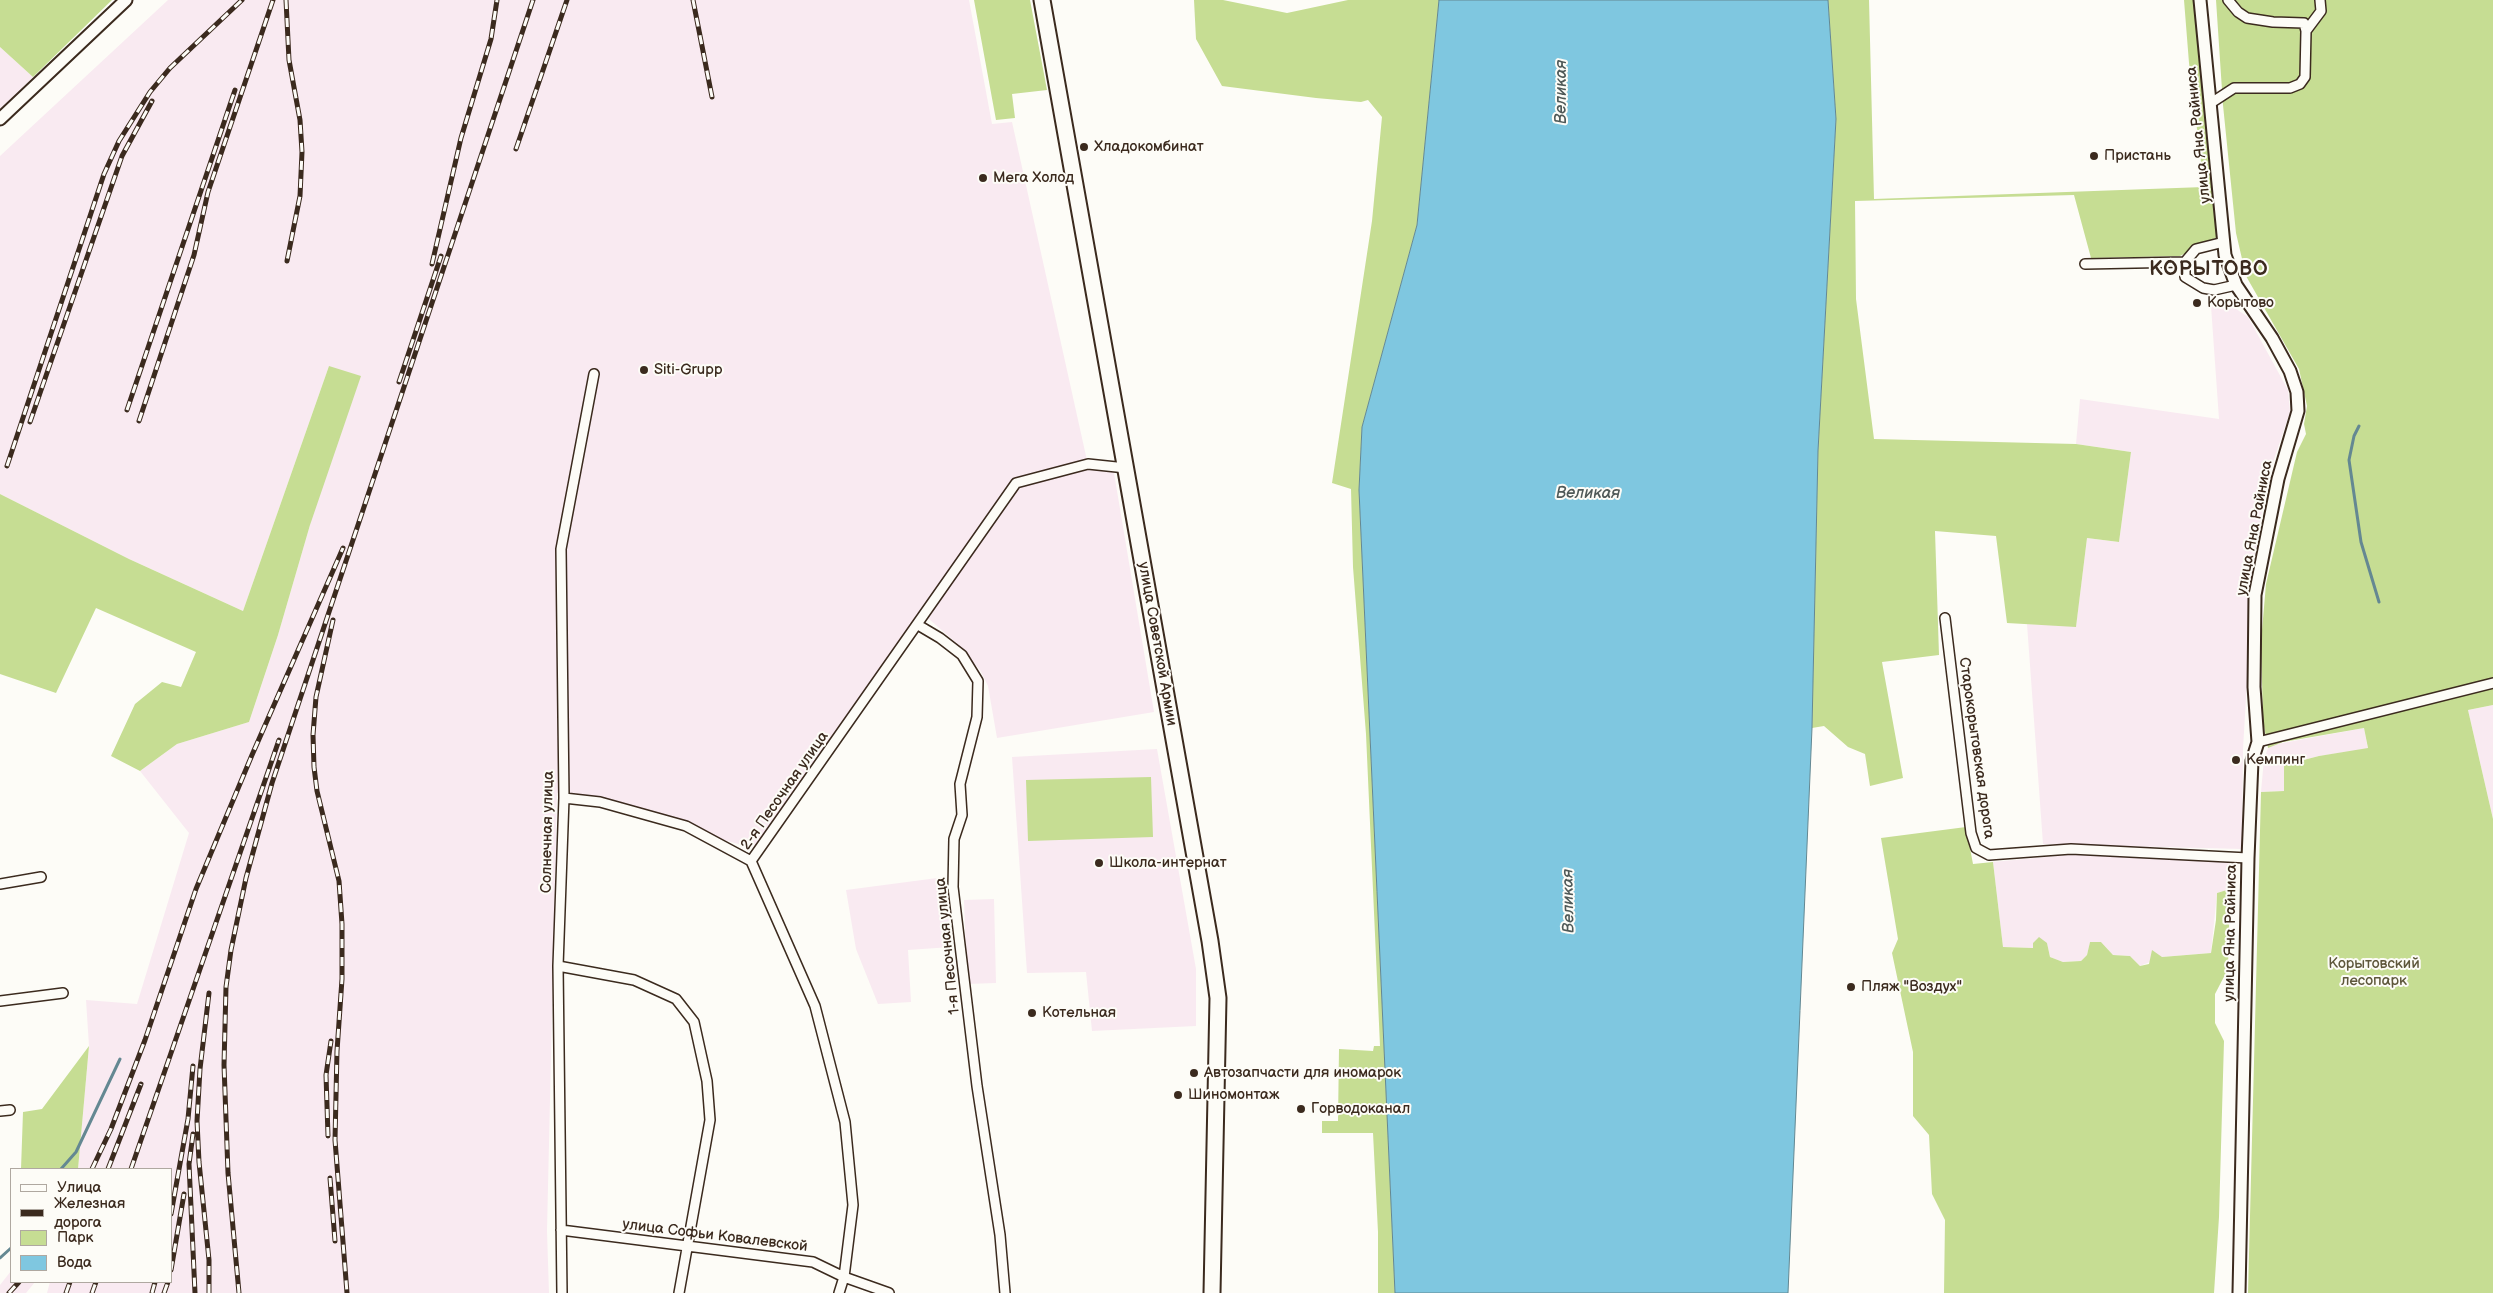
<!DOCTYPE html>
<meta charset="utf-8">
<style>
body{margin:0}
#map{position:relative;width:2493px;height:1293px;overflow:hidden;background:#fdfcf7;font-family:"Balsamiq Sans",sans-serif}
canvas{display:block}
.legend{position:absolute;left:10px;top:1168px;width:162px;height:115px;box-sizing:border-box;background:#fdfcf7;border:1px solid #afa8a0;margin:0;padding:6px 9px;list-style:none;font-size:15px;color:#3b2a1e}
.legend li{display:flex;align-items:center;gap:10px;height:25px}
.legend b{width:25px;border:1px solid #afa8a0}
</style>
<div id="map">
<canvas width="2493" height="1293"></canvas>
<ul class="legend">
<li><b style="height:6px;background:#fdfcf7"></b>Улица</li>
<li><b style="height:6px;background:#3b2a1e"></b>Железная дорога</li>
<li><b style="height:14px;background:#c6dd93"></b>Парк</li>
<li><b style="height:14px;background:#7fc7e0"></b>Вода</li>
</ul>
</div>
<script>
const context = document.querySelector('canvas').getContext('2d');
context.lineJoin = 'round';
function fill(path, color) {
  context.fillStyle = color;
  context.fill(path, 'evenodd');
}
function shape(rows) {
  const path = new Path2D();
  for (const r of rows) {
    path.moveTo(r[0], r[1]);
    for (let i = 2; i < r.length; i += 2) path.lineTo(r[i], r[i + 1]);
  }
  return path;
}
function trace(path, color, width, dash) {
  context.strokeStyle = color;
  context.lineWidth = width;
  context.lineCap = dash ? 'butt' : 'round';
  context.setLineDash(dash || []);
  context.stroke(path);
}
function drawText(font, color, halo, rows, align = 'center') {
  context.font = font + ' "Balsamiq Sans",sans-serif';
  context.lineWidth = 4;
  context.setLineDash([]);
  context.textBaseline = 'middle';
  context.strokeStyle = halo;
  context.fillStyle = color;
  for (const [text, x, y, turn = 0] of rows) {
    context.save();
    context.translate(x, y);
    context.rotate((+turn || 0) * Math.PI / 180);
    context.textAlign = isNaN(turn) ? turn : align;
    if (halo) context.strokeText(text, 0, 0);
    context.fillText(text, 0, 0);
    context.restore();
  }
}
const built = shape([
 [168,0,969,0,992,124,1012,122,1088,465,1113,467,1154,712,997,738,988,686,980,670,953,640,929,619,918,619,756,849,557,793,547,1231,549,1293,47,1293,50,1282,171,1282,171,1169,78,1169,89,1046,86,1000,137,1004,189,833,140,771,177,744,249,722,278,635,310,525,329,366,243,611,129,559,0,494,0,156],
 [0,47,33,77,0,109],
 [2223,300,2248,317,2288,390,2290,412,2267,480,2254,562,2243,749,2242,849,2043,844,2027,624,2076,626,2087,538,2119,542,2131,452,2076,444,2080,399,2219,419,2211,306],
 [2493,705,2493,819,2468,710],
 [2364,728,2368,749,2319,756,2284,765,2284,791,2261,792,2264,759,2268,748,2272,745],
 [1157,749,1196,969,1196,1026,1092,1031,1086,972,1027,973,1012,757],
 [2077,854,2230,861,2230,889,2217,893,2211,953,2162,957,2140,966,2130,956,2113,955,2101,942,2090,942,2087,955,2081,961,2063,962,2050,957,2047,943,2033,948,2003,947,1993,862],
 [945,877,951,947,908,950,911,1002,878,1004,856,949,846,890],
 [994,899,996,983,967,984,964,900],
 [11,1271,11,1282,35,1282,26,1293,0,1293,0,1285]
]);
const green = shape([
 [0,0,112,0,33,77,0,47],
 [974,0,1030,0,1047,90,1012,94,1015,118,996,120],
 [1194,0,1223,0,1287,13,1348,0,1439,0,1417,225,1362,427,1359,490,1395,1293,1378,1293,1378,1232,1373,1133,1322,1133,1322,1121,1338,1121,1339,1049,1373,1051,1374,1046,1380,1046,1366,734,1353,567,1351,489,1332,483,1372,221,1382,117,1368,100,1361,102,1316,98,1222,86,1196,39],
 [1828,0,1869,0,1874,199,2204,187,2189,63,2184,0,2194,0,2219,236,2180,256,2091,258,2074,195,1855,201,1856,299,1874,439,2076,444,2131,452,2119,542,2087,538,2076,627,2007,623,1996,536,1935,531,1939,655,1882,662,1903,778,1870,786,1865,754,1848,747,1824,726,1812,728,1818,451,1836,119],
 [2216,0,2493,0,2493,705,2468,710,2493,819,2493,1293,2248,1293,2261,792,2284,791,2284,765,2319,756,2368,748,2364,728,2283,742,2268,748,2263,721,2261,642,2266,584,2297,452,2306,434,2304,424,2307,406,2299,369,2246,276,2236,233,2223,105],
 [329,366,361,376,310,525,278,635,249,722,177,744,140,771,111,756,135,704,162,682,181,687,196,652,96,608,56,693,0,674,0,494,129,559,243,611],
 [1151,777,1153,837,1028,841,1026,780],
 [1966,827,1973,864,1993,862,2003,947,2033,948,2033,943,2039,937,2047,943,2050,957,2063,962,2081,961,2087,955,2090,942,2101,942,2113,955,2130,956,2140,966,2149,964,2152,950,2162,957,2211,953,2216,920,2217,893,2230,889,2228,969,2215,994,2215,1023,2224,1041,2219,1217,2214,1293,1944,1293,1945,1220,1932,1194,1929,1135,1913,1116,1913,1052,1892,953,1898,939,1881,838],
 [89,1046,78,1169,21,1169,23,1112,42,1109]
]);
const water = shape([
 [1439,0,1828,0,1836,119,1818,451,1812,728,1788,1293,1395,1293,1359,490,1362,427,1417,225,1439,0]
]);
const stream = shape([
 [2359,426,2354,436,2349,460,2361,542,2379,602],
 [61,1169,76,1152,120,1059],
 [0,1258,11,1248]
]);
const minor = shape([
 [2306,31,2321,11,2320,0],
 [2211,103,2234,88,2290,88,2300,84,2305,77,2306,31,2304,23,2273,22,2247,18,2238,12,2228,0],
 [2224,242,2196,249,2185,262,2185,277,2203,288,2214,290,2236,285],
 [2085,264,2185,262],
 [1945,618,1971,833,1976,848,1989,855,2071,849,2248,858],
 [918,625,940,638,962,655,978,681,977,717,960,784,962,815,954,839,953,887,977,1086,1000,1235,1005,1293],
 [2258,742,2493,683],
 [564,798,600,802,686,826,751,861],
 [751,861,1016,483,1088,464,1126,468],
 [751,861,815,1006,845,1122,853,1205,844,1277,839,1293],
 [0,884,41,877],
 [558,966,634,980,676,999,694,1022,707,1081,710,1120,679,1293],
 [0,1001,63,993],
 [0,1111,10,1110],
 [561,1230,813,1262,844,1277,889,1293],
 [562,1293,558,966,564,798,561,549,594,374]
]);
const tertiary = shape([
 [2200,0,2225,255,2236,285,2272,338,2290,371,2297,392,2298,411,2278,479,2255,595,2254,687,2258,742,2252,761,2248,858,2239,1293],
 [0,119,126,0]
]);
const primary = shape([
 [1042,0,1210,941,1218,998,1212,1293]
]);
const rail = shape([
 [286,0,289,60,300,120,302,152,300,196,287,261],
 [693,0,712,97],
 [516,149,567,0],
 [432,264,461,138,491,39,497,0],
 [399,382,441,256],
 [127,410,235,90],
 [139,421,194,255,208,192,273,0],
 [30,422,122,156,152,101],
 [7,466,104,174,119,141,150,92,170,68,242,0],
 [333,620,316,697,313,735,314,767,317,791,339,881,342,924,342,979,337,1051,335,1140,347,1293],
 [193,1134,189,1164,195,1293],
 [328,1136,326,1075,331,1041],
 [92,1169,111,1129,145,1040,196,889,252,755,343,548],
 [108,1169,141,1084],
 [131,1169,279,740],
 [330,1178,335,1241],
 [171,1214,188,1119,193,1066],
 [171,1270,184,1194],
 [9,1293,19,1282],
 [66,1293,70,1282],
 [92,1293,96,1282],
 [152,1293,155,1282],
 [164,1293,168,1282],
 [209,1293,209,1260,199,1162,197,1121,200,1069,209,993],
 [239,1293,228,1173,224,1065,226,987,231,950,246,878,272,783,533,0]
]);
const markers = [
 [1084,147,5,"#3b2a1e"],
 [2094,156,5,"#3b2a1e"],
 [983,178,5,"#3b2a1e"],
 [2197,303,5,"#3b2a1e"],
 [644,370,5,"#3b2a1e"],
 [2236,760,5,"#3b2a1e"],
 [1099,863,5,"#3b2a1e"],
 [1851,987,5,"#3b2a1e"],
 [1032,1013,5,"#3b2a1e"],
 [1194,1073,5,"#3b2a1e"],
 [1178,1095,5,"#3b2a1e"],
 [1301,1109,5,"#3b2a1e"]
];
const streetNames = [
 ["улица Яна Райниса",2199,135,-96],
 ["улица Яна Райниса",2255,528,-79],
 ["улица Советской Армии",1157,644,80],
 ["Старокорытовская дорога",1976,748,82],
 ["2-я Песочная улица",785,791,-55],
 ["Солнечная улица",548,832,-89],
 ["улица Яна Райниса",2231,933,-89],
 ["1-я Песочная улица",948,946,-96],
 ["улица Софьи Ковалевской",715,1236,7]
];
const poiNames = [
 ["Хладокомбинат",1094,147],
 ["Пристань",2104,156],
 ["Мега Холод",993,178],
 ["Корытово",2207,303],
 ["Siti-Grupp",654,370],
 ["Кемпинг",2246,760],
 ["Школа-интернат",1109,863],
 ["Пляж \"Воздух\"",1861,987],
 ["Котельная",1042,1013],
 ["Автозапчасти для иномарок",1204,1073],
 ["Шиномонтаж",1188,1095],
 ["Горводоканал",1311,1109]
];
const parkNames = [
 ["Корытовский",2374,964],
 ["лесопарк",2374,981]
];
const waterNames = [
 ["Великая",1562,92,-90],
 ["Великая",1588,494],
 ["Великая",1569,901,-91]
];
const districtNames = [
 ["КОРЫТОВО",2209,270]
];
fill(built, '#f9eaf1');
fill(green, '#c6dd93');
fill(water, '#7fc7e0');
trace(water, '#648892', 1);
trace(stream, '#648892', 3);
trace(minor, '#3b2a1e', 12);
trace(tertiary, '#3b2a1e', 15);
trace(primary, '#3b2a1e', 19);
trace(minor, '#fdfcf7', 9);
trace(tertiary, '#fdfcf7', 11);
trace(primary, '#fdfcf7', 15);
trace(rail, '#3b2a1e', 5);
trace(rail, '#fdfcf7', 3, [9]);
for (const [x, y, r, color] of markers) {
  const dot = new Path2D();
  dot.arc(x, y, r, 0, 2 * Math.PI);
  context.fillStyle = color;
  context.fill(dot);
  trace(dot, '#fdfcf7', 2);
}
drawText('15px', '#3b2a1e', '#fdfcf7', streetNames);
drawText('15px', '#3b2a1e', '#fdfcf7', poiNames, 'left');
drawText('15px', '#5e573b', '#fdfcf7', parkNames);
drawText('italic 16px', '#4f5958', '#fdfcf7', waterNames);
context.letterSpacing = '1px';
drawText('bold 20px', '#3b2a1e', '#fdfcf7', districtNames);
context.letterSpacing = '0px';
</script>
